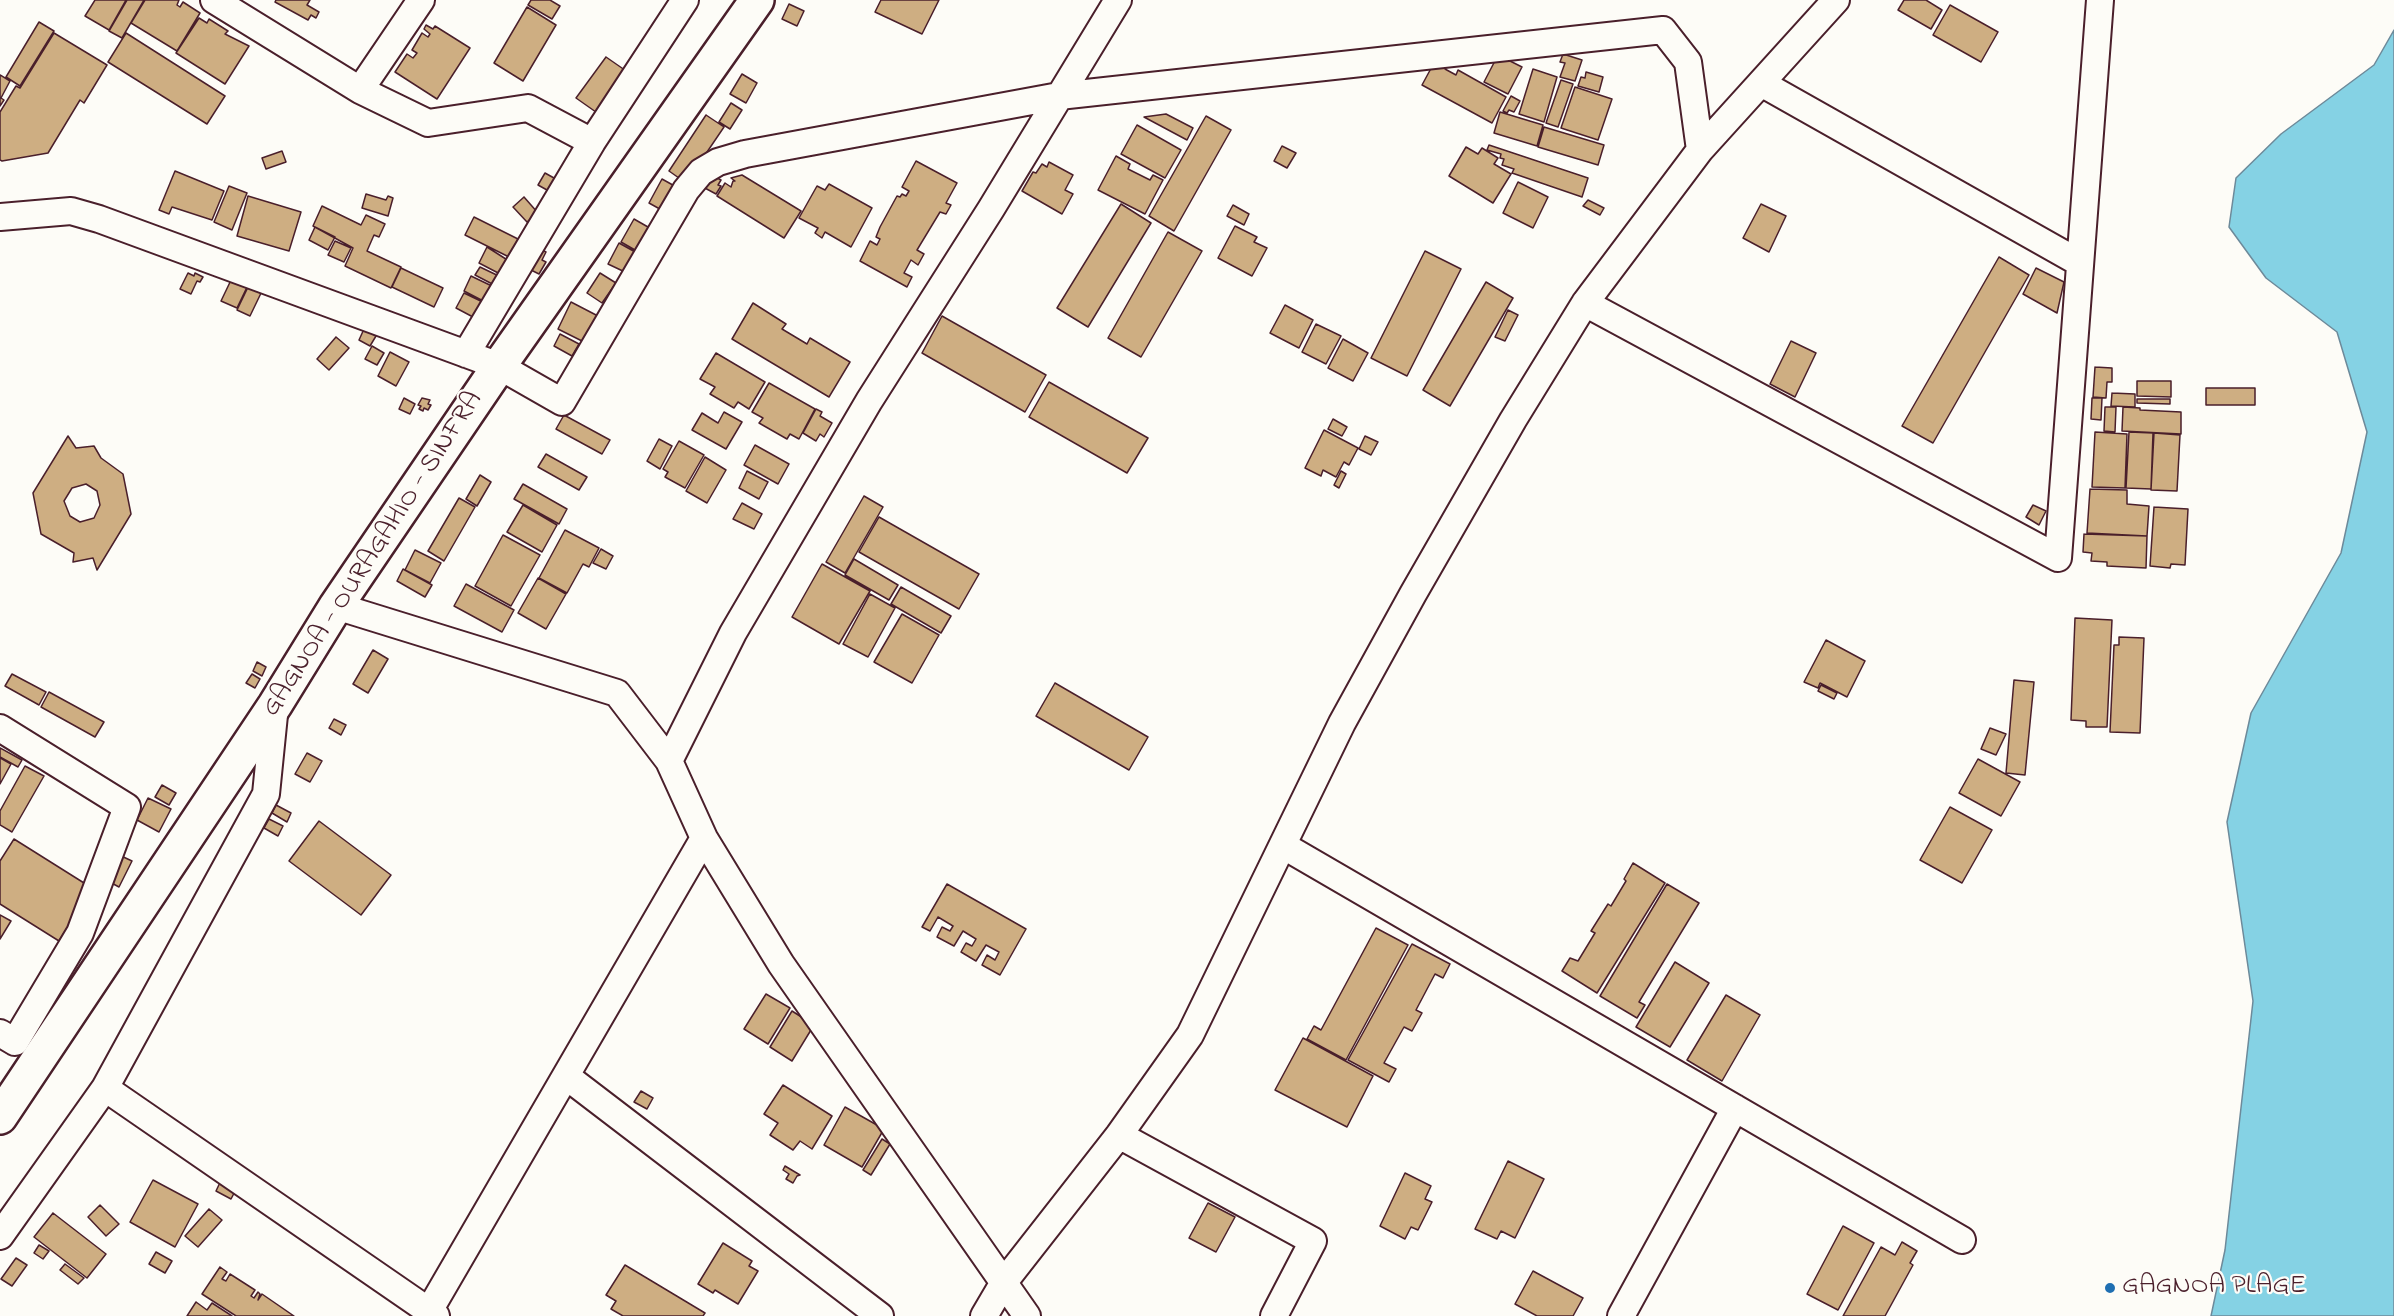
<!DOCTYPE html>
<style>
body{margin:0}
canvas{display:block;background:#fdfcf7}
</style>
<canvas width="2394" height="1316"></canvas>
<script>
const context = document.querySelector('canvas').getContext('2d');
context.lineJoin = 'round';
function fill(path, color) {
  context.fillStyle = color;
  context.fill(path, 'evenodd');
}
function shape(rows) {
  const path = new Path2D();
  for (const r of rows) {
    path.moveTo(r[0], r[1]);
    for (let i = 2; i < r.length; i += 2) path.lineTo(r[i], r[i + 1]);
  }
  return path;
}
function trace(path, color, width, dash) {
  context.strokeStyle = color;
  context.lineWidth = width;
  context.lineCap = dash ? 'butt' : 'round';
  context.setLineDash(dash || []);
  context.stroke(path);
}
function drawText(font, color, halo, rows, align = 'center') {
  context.font = font + ' "Indie Flower",sans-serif';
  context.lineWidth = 4.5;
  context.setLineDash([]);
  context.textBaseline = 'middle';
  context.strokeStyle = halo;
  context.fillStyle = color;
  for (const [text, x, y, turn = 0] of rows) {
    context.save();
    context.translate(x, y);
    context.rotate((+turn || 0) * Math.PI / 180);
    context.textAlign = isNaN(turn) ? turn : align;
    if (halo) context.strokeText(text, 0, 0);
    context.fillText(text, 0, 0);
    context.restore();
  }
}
const water = shape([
 [2394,30,2394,1316,2211,1316,2225,1250,2253,1001,2227,822,2251,713,2341,553,2367,432,2337,332,2266,278,2229,227,2236,178,2281,134,2374,65,2394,30]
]);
const building = shape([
 [95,0,126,0,109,30,85,16,95,0],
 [127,0,144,0,122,38,109,31,127,0],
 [145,0,179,0,177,5,180,7,183,2,200,13,177,51,131,23,145,0],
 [276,0,310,0,307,5,319,12,316,18,311,15,308,20,275,2,276,0],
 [531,0,550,0,560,6,552,19,528,5,531,0],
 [881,0,939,0,922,34,875,12,881,0],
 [1904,0,1926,0,1942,10,1931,29,1898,10,1904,0],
 [789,4,804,11,797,26,782,19,789,4],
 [1950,5,1998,32,1981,62,1933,35,1950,5],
 [527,7,556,25,523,81,494,63,527,7],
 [199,18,207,23,209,19,228,31,225,34,249,46,225,84,176,53,199,18],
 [39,22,54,31,20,86,6,77,39,22],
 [426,25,433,29,435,26,470,48,437,99,395,72,407,54,413,58,417,53,412,50,422,33,428,37,430,34,424,29,426,25],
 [54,33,107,65,84,103,80,100,48,153,2,161,0,160,0,112,16,86,20,88,54,33],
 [126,33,225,96,207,124,108,62,126,33],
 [1563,54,1582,60,1575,81,1560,77,1565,63,1560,62,1563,54],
 [1498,55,1522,67,1508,94,1484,82,1498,55],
 [606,57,632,75,603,117,576,98,606,57],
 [1435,61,1449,63,1445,69,1456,75,1458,70,1506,97,1492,123,1422,85,1435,61],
 [1533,69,1557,77,1544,122,1519,114,1533,69],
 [1586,72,1603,77,1599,92,1578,86,1581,77,1585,78,1586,72],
 [742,74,757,83,746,103,730,94,742,74],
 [0,75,10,81,1,98,4,100,0,106,0,75],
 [1561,80,1573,84,1558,127,1546,123,1561,80],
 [1575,87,1612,99,1598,140,1561,128,1575,87],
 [1511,96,1520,101,1514,112,1509,110,1507,113,1503,111,1511,96],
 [731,103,742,110,730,129,719,122,731,103],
 [1500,112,1543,125,1537,146,1494,133,1500,112],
 [1166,114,1193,128,1187,140,1144,117,1166,114],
 [706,115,724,127,686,183,669,171,706,115],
 [1206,116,1231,130,1174,231,1149,216,1206,116],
 [1137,125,1181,150,1165,178,1121,154,1137,125],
 [1544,127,1604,145,1598,165,1538,147,1544,127],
 [1489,145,1588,178,1582,197,1512,173,1514,169,1502,165,1504,159,1500,158,1501,154,1487,150,1489,145],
 [1282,146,1296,153,1287,168,1274,161,1282,146],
 [1466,147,1478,154,1482,148,1498,158,1494,164,1511,174,1493,203,1449,176,1466,147],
 [282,151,286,162,266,169,262,158,282,151],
 [1116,156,1130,164,1128,169,1150,180,1153,175,1163,180,1145,214,1098,190,1116,156],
 [916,161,957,183,946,203,951,205,946,214,940,212,917,250,924,254,918,265,911,260,904,273,912,277,907,287,860,261,870,241,877,245,880,239,876,237,880,227,897,196,900,197,902,194,906,196,909,191,902,187,916,161],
 [1049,162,1073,175,1065,190,1073,194,1062,214,1022,191,1033,172,1036,173,1042,164,1047,167,1049,162],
 [175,171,224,191,212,220,172,207,169,214,159,210,175,171],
 [545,173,563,183,556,195,538,185,545,173],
 [710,174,721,180,718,185,721,186,716,194,703,187,710,174],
 [742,175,801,211,784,238,717,196,725,183,731,187,733,181,735,181,731,178,742,175],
 [662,179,680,189,667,213,649,203,662,179],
 [1518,182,1548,197,1533,228,1503,213,1518,182],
 [829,184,872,208,851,247,825,232,822,238,815,233,818,228,799,218,817,186,825,190,829,184],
 [229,186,247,193,232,230,214,222,229,186],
 [366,194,386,200,388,196,393,198,388,216,362,208,366,194],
 [248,196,301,212,289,251,237,236,248,196],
 [524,197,538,213,527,222,513,207,524,197],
 [1588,200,1604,208,1600,215,1583,206,1588,200],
 [1121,204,1151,223,1088,327,1057,308,1121,204],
 [1761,204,1786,216,1769,252,1743,238,1761,204],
 [1233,205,1249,214,1244,225,1227,216,1233,205],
 [322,206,361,225,366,215,385,224,379,237,374,235,367,251,401,267,391,288,345,266,353,248,313,226,322,206],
 [474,217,518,239,509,257,465,235,474,217],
 [634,219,655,231,642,254,621,242,634,219],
 [1235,226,1257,237,1254,242,1267,248,1252,276,1218,258,1235,226],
 [315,227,335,237,328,250,309,240,315,227],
 [1168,232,1202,251,1141,357,1108,338,1168,232],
 [335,241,351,248,344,262,328,255,335,241],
 [619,243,637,253,627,273,608,264,619,243],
 [534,246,546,252,542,260,546,262,539,274,523,266,534,246],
 [487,247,509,261,502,275,479,263,487,247],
 [1425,251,1461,269,1407,376,1371,358,1425,251],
 [1999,257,2029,275,1933,443,1902,426,1999,257],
 [480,267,503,278,498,287,475,275,480,267],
 [401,268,443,288,434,307,392,287,401,268],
 [2036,268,2064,282,2057,313,2023,294,2036,268],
 [188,273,194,276,195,273,203,277,200,282,197,281,191,294,180,289,188,273],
 [600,273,616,283,602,303,587,293,600,273],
 [471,276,496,288,489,304,464,291,471,276],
 [232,278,248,285,237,308,221,301,232,278],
 [1486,282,1513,298,1450,406,1423,390,1486,282],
 [250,283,263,289,250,316,237,310,250,283],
 [464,293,491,306,485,319,474,314,473,317,456,308,464,293],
 [571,302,598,316,584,342,558,329,571,302],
 [753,303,786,324,782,329,807,344,810,338,850,362,829,397,732,339,753,303],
 [1285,305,1313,320,1299,348,1270,333,1285,305],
 [1508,310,1518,315,1505,341,1495,337,1508,310],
 [942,316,1046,375,1025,412,922,353,942,316],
 [1316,324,1341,336,1326,364,1302,352,1316,324],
 [364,329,376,336,370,346,359,340,364,329],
 [560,334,579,344,572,356,554,346,560,334],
 [336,337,349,348,329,370,317,359,336,337],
 [1343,339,1368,353,1353,381,1328,368,1343,339],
 [1791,341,1816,353,1795,397,1770,384,1791,341],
 [372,346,384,353,377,365,365,359,372,346],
 [390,352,409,362,396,386,378,376,390,352],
 [716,353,765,382,749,409,738,402,734,408,710,394,715,387,700,379,716,353],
 [2095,367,2112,368,2112,382,2107,382,2106,398,2093,397,2095,367],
 [2137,381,2171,381,2171,397,2137,396,2137,381],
 [1049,382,1148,438,1127,473,1029,417,1049,382],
 [769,383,815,409,799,439,790,434,787,439,759,423,763,418,752,412,769,383],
 [2206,388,2255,388,2255,405,2206,405,2206,388],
 [2112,393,2135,394,2135,407,2111,406,2112,393],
 [404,398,415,404,410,414,399,409,404,398],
 [422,398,430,400,428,404,431,405,428,410,424,408,423,411,419,409,421,406,418,405,422,398],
 [2092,398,2102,398,2101,420,2091,419,2092,398],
 [2137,399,2170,399,2170,404,2137,403,2137,399],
 [2105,407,2116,407,2115,432,2104,431,2105,407],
 [2123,407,2140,408,2140,410,2181,412,2181,434,2122,431,2123,407],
 [816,409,822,412,820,416,832,423,824,437,820,434,816,441,803,433,816,409],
 [724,412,742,422,726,449,692,430,702,413,718,423,724,412],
 [564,415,610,440,602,454,556,429,564,415],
 [1333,419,1347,427,1342,436,1328,429,1333,419],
 [1324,430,1358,448,1349,465,1344,462,1336,477,1323,470,1321,476,1305,468,1324,430],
 [2095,432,2127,434,2125,488,2092,487,2095,432],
 [2129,432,2153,433,2151,489,2126,488,2129,432],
 [2154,433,2180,435,2177,491,2151,490,2154,433],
 [68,436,76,448,94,446,101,458,123,474,131,514,97,570,93,558,73,562,74,553,41,534,33,493,68,436],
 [86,484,97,491,100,505,94,518,80,522,70,516,64,501,72,488,86,484],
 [1365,436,1378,442,1371,455,1359,449,1365,436],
 [659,439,672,446,660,469,647,461,659,439],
 [679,441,704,455,685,488,665,477,668,472,663,469,679,441],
 [755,445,789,464,778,484,744,465,755,445],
 [546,454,587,477,579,490,538,467,546,454],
 [705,457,726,470,707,503,686,491,705,457],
 [747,471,768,482,759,499,739,488,747,471],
 [1341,471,1346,474,1339,488,1334,485,1341,471],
 [480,475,491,482,477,506,466,499,480,475],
 [523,484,567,509,559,524,514,499,523,484],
 [2090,489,2127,490,2127,504,2149,506,2147,536,2087,533,2090,489],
 [864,496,883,507,845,573,826,562,864,496],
 [459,498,475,507,444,561,428,551,459,498],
 [742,503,762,514,754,529,733,519,742,503],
 [523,505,557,525,542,552,507,532,523,505],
 [2033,505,2046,511,2039,525,2026,517,2033,505],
 [2154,507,2188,509,2185,565,2171,564,2170,568,2150,566,2154,507],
 [879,517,979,574,959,609,859,552,879,517],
 [565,530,599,548,589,567,583,564,567,593,539,578,565,530],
 [2084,534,2147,536,2146,568,2107,566,2107,562,2091,561,2092,553,2083,552,2084,534],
 [503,535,540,555,511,606,475,586,503,535],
 [601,549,613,556,606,569,593,563,601,549],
 [415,550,441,563,430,583,405,570,415,550],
 [854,559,898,585,889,600,845,575,854,559],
 [822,564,870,591,839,644,792,617,822,564],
 [403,569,432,585,425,597,397,581,403,569],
 [538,578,566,594,546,629,518,613,538,578],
 [466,584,514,610,502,632,454,606,466,584],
 [901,587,951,616,941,633,891,604,901,587],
 [870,594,895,608,868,657,843,644,870,594],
 [902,614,939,635,912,683,874,662,902,614],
 [2075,618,2112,620,2107,727,2086,727,2086,721,2071,720,2075,618],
 [2119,637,2144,638,2140,733,2110,732,2114,645,2119,645,2119,637],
 [1826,640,1865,661,1847,697,1820,683,1818,688,1804,682,1826,640],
 [373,650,388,659,368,693,353,684,373,650],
 [257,662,266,667,262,676,253,671,257,662],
 [12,674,46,692,39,705,5,686,12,674],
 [252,674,260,679,255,688,246,683,252,674],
 [2014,680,2034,682,2025,775,2006,773,2014,680],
 [1055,683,1148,737,1129,770,1036,716,1055,683],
 [1821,685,1837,693,1834,699,1818,691,1821,685],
 [49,692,104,722,95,737,41,707,49,692],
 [334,719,346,725,341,735,329,728,334,719],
 [1990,728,2006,734,1996,755,1981,749,1990,728],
 [0,748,22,760,18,767,0,757,0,748],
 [307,753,322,761,310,782,295,774,307,753],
 [0,758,11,764,0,784,0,758],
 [1978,759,2020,782,2001,816,1959,793,1978,759],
 [25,766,44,776,12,832,0,825,0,811,25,766],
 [162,785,176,793,169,805,155,797,162,785],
 [148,798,171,809,159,832,137,820,148,798],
 [276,805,291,813,287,822,272,813,276,805],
 [1950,807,1992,830,1962,883,1920,860,1950,807],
 [269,819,283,826,278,836,264,828,269,819],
 [319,821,391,875,361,915,289,861,319,821],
 [14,839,92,888,59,941,0,904,0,861,14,839],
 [117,854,132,861,119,887,104,879,117,854],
 [1633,863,1665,883,1597,993,1562,971,1570,958,1578,961,1595,933,1591,931,1608,904,1611,906,1626,881,1624,879,1633,863],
 [947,884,1026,929,1000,975,982,965,987,955,995,960,999,952,986,945,976,961,961,952,966,943,972,946,976,939,963,931,954,946,937,937,942,927,950,931,953,926,938,917,930,931,922,927,947,884],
 [1667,884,1699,903,1639,1002,1645,1005,1637,1018,1600,996,1667,884],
 [0,915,11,921,0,939,0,915],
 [1376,928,1408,945,1346,1060,1307,1039,1314,1026,1321,1030,1376,928],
 [1412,944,1450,964,1443,978,1435,974,1416,1010,1422,1013,1412,1031,1404,1027,1384,1063,1396,1069,1389,1082,1348,1060,1412,944],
 [1675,962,1709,983,1670,1047,1636,1027,1675,962],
 [766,994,790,1008,768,1044,744,1029,766,994],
 [1726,995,1760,1015,1722,1081,1687,1060,1726,995],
 [792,1011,814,1025,792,1061,770,1047,792,1011],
 [1303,1038,1373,1076,1347,1127,1275,1090,1303,1038],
 [783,1085,832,1116,812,1149,800,1141,793,1150,770,1135,778,1123,764,1114,783,1085],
 [641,1091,653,1098,647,1109,634,1102,641,1091],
 [845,1107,884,1129,862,1167,824,1145,845,1107],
 [882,1139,890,1144,871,1175,863,1170,882,1139],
 [1508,1161,1544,1179,1515,1238,1501,1231,1497,1239,1475,1229,1508,1161],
 [785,1166,800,1175,797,1176,793,1183,786,1179,789,1174,783,1170,785,1166],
 [1405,1173,1431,1186,1425,1199,1432,1202,1418,1230,1411,1227,1405,1239,1380,1226,1405,1173],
 [224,1174,240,1182,231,1199,216,1191,224,1174],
 [153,1180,198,1204,175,1247,130,1222,153,1180],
 [1208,1203,1235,1217,1216,1252,1189,1238,1208,1203],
 [100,1205,119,1224,106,1236,88,1217,100,1205],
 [209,1209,222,1220,198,1247,185,1236,209,1209],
 [53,1213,106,1254,87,1278,34,1237,53,1213],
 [1843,1226,1874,1243,1838,1310,1807,1294,1843,1226],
 [1902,1242,1917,1251,1910,1263,1913,1265,1885,1316,1843,1316,1881,1247,1895,1255,1902,1242],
 [723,1243,752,1261,749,1266,758,1271,738,1304,715,1290,713,1293,698,1284,723,1243],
 [39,1245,49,1251,43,1259,34,1253,39,1245],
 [156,1252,172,1261,165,1273,149,1264,156,1252],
 [16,1258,27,1265,12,1286,1,1279,16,1258],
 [65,1264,84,1278,78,1284,60,1270,65,1264],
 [625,1265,705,1313,703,1316,623,1316,611,1309,616,1301,606,1295,625,1265],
 [220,1267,227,1272,222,1279,226,1281,230,1274,255,1290,251,1296,254,1298,258,1292,260,1294,258,1300,262,1294,294,1316,236,1316,202,1294,220,1267],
 [1533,1271,1583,1298,1573,1316,1537,1316,1515,1304,1533,1271],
 [196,1302,207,1310,212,1303,232,1316,187,1316,196,1302]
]);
const minor = shape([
 [214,0,360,90,421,0],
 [1761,83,2080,263],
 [360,90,428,123,528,108,592,142],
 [0,217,71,211,99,219,499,366,562,402,686,190,701,172,718,162,745,154,1059,96,1663,30,1688,62,1700,150],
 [1585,303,2058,558,2100,0],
 [466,354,592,142,685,0],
 [336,606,617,693,669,761,704,838,781,964,1027,1316],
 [0,728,127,807,80,933,15,1042,0,1033],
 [669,761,733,633,869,401,991,209,1118,0],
 [1284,846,1962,1240],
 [566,1076,880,1316],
 [105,1088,436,1316],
 [1119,1135,1313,1241,1274,1316],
 [0,1236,105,1088,266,794,275,705],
 [429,1311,704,838],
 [984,1316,1004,1282,1119,1135,1190,1035,1342,723,1413,594,1513,420,1585,303,1700,150,1836,0],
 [1621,1316,1735,1108]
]);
const secondary = shape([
 [0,1117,275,705,336,606,499,366,757,0]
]);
const markers = [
 [2110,1288,6,"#1f6fb2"]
];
const streetNames = [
 ["GAGNOA - OURAGAHIO - SINFRA",374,555,-57]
];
const poiNames = [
 ["GAGNOA PLAGE",2122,1288]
];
fill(water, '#85d2e4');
trace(water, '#6d8a9a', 1.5);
fill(building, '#ceae82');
trace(building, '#4a1f2b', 1.5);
trace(minor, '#4a1f2b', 30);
trace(secondary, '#4a1f2b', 38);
trace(minor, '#fdfcf7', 26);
trace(secondary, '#fdfcf7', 33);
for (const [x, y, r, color] of markers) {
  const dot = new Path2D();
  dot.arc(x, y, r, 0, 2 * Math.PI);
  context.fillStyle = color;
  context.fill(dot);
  trace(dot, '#fdfcf7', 2);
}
drawText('27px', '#4a1f2b', '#fdfcf7', streetNames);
drawText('27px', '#4a1f2b', '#fdfcf7', poiNames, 'left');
</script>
